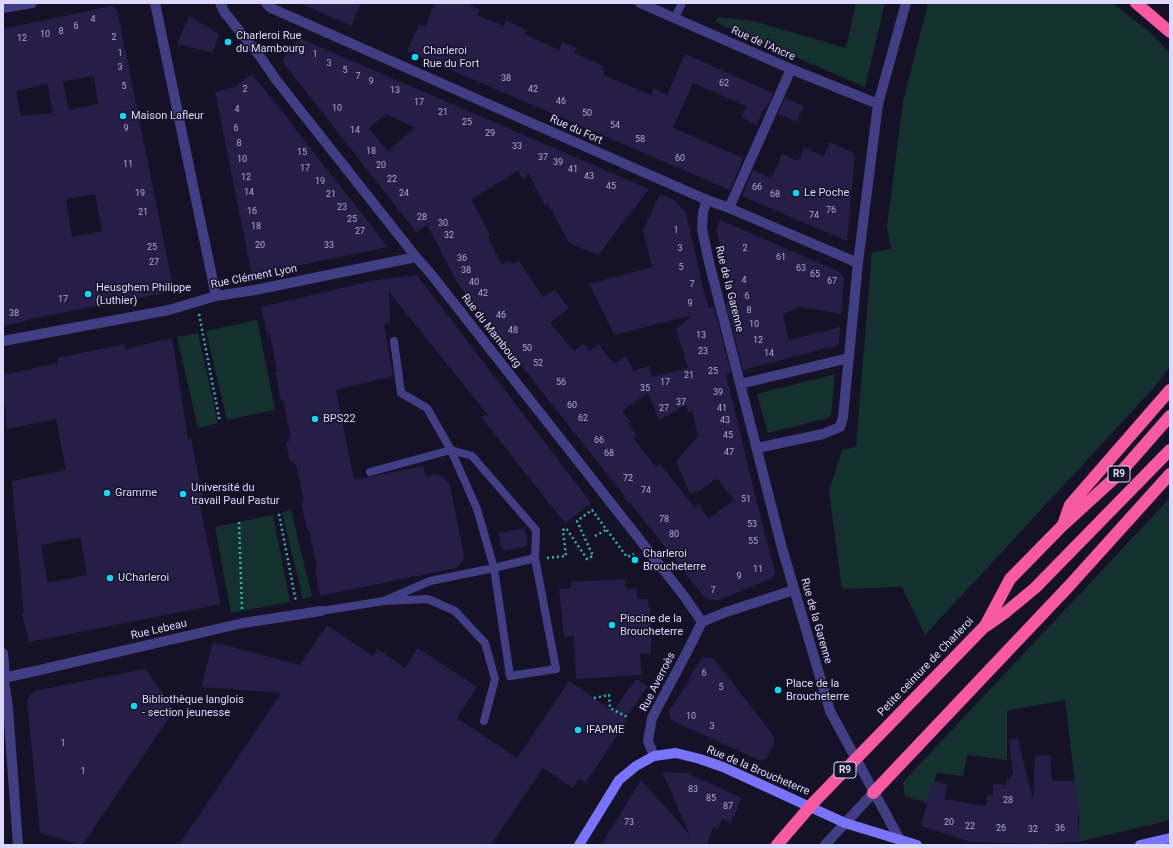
<!DOCTYPE html>
<meta charset="utf-8">
<style>
body{margin:0}
#map{position:relative;width:1173px;height:848px;overflow:hidden;background:#151127;font-family:Roboto,sans-serif}
canvas{display:block}
.frame{position:absolute;inset:0;border:4px solid #ddd9fd;pointer-events:none}
</style>
<div id="map">
<canvas width="1173" height="848"></canvas>
<div class="frame"></div>
</div>
<script>
const context = document.querySelector('canvas').getContext('2d');
context.lineJoin = 'round';
function fill(path, color) {
  context.fillStyle = color;
  context.fill(path, 'evenodd');
}
function shape(rows) {
  const path = new Path2D();
  for (const r of rows) {
    path.moveTo(r[0], r[1]);
    for (let i = 2; i < r.length; i += 2) path.lineTo(r[i], r[i + 1]);
  }
  return path;
}
function trace(path, color, width, dash) {
  context.strokeStyle = color;
  context.lineWidth = width;
  context.lineCap = dash ? 'butt' : 'round';
  context.setLineDash(dash || []);
  context.stroke(path);
}
function drawText(font, color, halo, rows, align = 'center') {
  context.font = font + ' Roboto,sans-serif';
  context.lineWidth = 3;
  context.setLineDash([]);
  context.textBaseline = 'middle';
  context.strokeStyle = halo;
  context.fillStyle = color;
  for (const [text, x, y, turn = 0] of rows) {
    context.save();
    context.translate(x, y);
    context.rotate((+turn || 0) * Math.PI / 180);
    context.textAlign = isNaN(turn) ? turn : align;
    if (halo) context.strokeText(text, 0, 0);
    context.fillText(text, 0, 0);
    context.restore();
  }
}
const green = shape([
 [856,3,885,3,865,87,715,22,717,17,753,21,846,48],
 [928,3,1112,3,1150,32,1170,53,1170,367,1150,392,925,635,902,587,842,589,829,491,842,450,856,447,872,252,891,249,887,226,903,102],
 [257,320,275,410,227,420,206,331],
 [198,333,218,423,198,428,177,337],
 [835,374,831,415,828,418,768,433,757,394],
 [1170,498,1170,820,1078,842,1079,816,1065,700,1007,711,1007,760,967,755,963,776,937,773,927,803,905,796,903,782],
 [291,510,312,597,303,599,282,512],
 [273,515,290,602,231,613,215,527]
]);
const building = shape([
 [300,3,361,3,351,26],
 [435,3,465,3,480,10,477,15,504,26,506,21,527,30,524,34,559,50,562,42,577,48,574,53,604,66,603,69,605,70,603,75,651,95,654,88,667,95,685,54,773,93,766,109,764,108,757,125,741,117,746,106,693,83,673,128,743,158,740,164,741,164,730,190,407,51,419,24,425,27],
 [112,6,117,10,173,286,169,292,27,320,27,321,3,326,3,29],
 [94,76,98,104,69,110,63,81,78,79],
 [47,84,53,113,21,116,16,91],
 [95,194,102,231,72,237,66,199],
 [189,16,219,34,213,53,177,44],
 [299,38,649,189,598,255,569,243,548,204,545,206,528,173,524,181,518,171,480,194,481,195,471,199,490,235,488,237,502,265,509,260,512,264,519,261,543,297,555,290,569,308,550,323,574,351,584,343,590,351,598,344,614,364,626,356,632,367,633,371,649,366,652,377,688,368,676,329,692,315,614,335,589,284,652,267,643,230,660,194,674,200,686,213,704,292,709,308,714,307,731,373,726,374,753,487,775,573,773,578,716,601,705,598,631,504,624,498,625,497,615,484,479,312,457,282,427,225,416,232,282,61],
 [386,114,415,128,388,151,369,128],
 [648,393,659,420,686,405,688,412,692,411,698,436,677,460,677,463,690,494,701,490,717,478,734,500,708,519,699,504,694,507,660,464,656,467,633,438,637,435,628,424,631,422,622,411],
 [252,74,293,125,293,126,388,247,252,275,215,92,235,87],
 [785,98,804,106,797,122,778,114],
 [830,142,855,154,847,241,742,196,753,170,772,178,782,154,798,161,804,148,824,156],
 [720,220,840,272,844,279,841,314,800,307,783,314,789,340,840,327,839,345,743,370,726,303,734,301,716,229],
 [417,275,591,503,565,523,481,417,487,414,389,292,390,323,384,324,393,376,336,390,354,480,423,466,426,476,436,474,445,478,450,485,464,556,463,561,456,568,320,596,315,568,317,567,309,530,307,530,301,502,304,501,296,464,294,464,294,461,290,462,286,442,289,442,288,439,291,438,283,400,281,401,275,372,277,372,270,334,267,335,261,307,376,280],
 [172,338,188,439,191,438,204,505,200,506,221,604,29,642,22,613,24,613,12,481,66,470,56,419,7,429,5,405,3,405,3,375,58,363,57,358,124,344,125,349],
 [80,537,87,575,48,583,41,545],
 [524,528,527,538,527,546,504,551,500,543,499,533],
 [625,579,626,589,637,589,637,599,648,599,649,608,650,608,652,644,651,644,651,653,640,654,642,675,576,679,574,636,564,637,559,589,571,588,571,582],
 [327,625,373,656,378,649,405,668,418,648,477,687,457,718,517,758,569,681,613,711,636,679,648,686,625,719,627,720,586,783,579,779,573,788,543,768,491,845,179,845,281,693,201,687,213,642,300,665],
 [702,657,713,658,774,736,774,744,767,758,761,761,671,720,669,711,690,680,689,679],
 [146,669,174,711,82,845,40,833,27,700,34,691],
 [1018,739,1033,800,1035,756,1050,755,1052,781,1075,781,1080,816,1078,816,1078,842,1044,844,970,842,921,826,927,804,925,804,933,781,948,785,944,799,986,806,987,795,993,795,993,784,1006,785,1007,779,1010,779,1010,775,1013,775,1009,740],
 [662,772,687,773,742,798,731,823,722,819,718,829,713,827,707,845,601,845,641,780,690,835]
]);
const path = shape([
 [199,314,220,422],
 [279,514,296,602],
 [239,522,242,610],
 [595,536,606,530],
 [547,558,566,556,563,530,566,528,587,559,593,556,577,521,592,510,627,557,634,554],
 [594,698,609,695,610,708,629,718]
]);
const service = shape([
 [675,18,682,3],
 [394,341,401,393,427,408,451,450,472,456,536,530,535,558],
 [370,472,451,450,477,509,494,568,535,558,556,669,510,676,494,568,430,581,384,601],
 [321,611,384,601,428,599,455,611,485,643,495,679,484,721]
]);
const minor = shape([
 [155,3,216,296],
 [220,3,225,13,259,55,277,81,416,257,431,274,684,596,702,622],
 [266,3,271,8,495,107,707,200,729,208,858,263],
 [707,200,703,212,702,229,709,262,782,548,830,711,900,840],
 [729,208,791,69],
 [3,341,169,310,216,296,255,290,416,257],
 [740,384,849,358],
 [757,448,823,434,840,427,843,417,858,263,878,104],
 [702,622,726,612,794,590],
 [3,653,5,677,4,681,8,708,18,845],
 [3,678,31,672,243,623,321,611],
 [654,756,648,741,652,718,687,652,702,622],
 [825,845,873,793]
]);
const tertiary = shape([
 [640,3,791,69,878,104,906,3],
 [3,8,32,3]
]);
const secondary = shape([
 [579,845,619,780,636,766,654,756,676,753,700,759,723,767,845,823,917,845],
 [1140,845,1170,838]
]);
const motorway = shape([
 [1136,3,1170,32],
 [1063,525,1070,505,1170,390],
 [986,626,1006,612,1035,588,1170,450],
 [916,697,985,626,1010,579,1062,526,1120,473,1170,416],
 [873,793,1069,586,1170,474]
]);
const motorwayBridge = shape([
 [777,845,814,802,916,697]
]);
const markers = [
 [228,42,4,"#0edaf4"],
 [415,57,4,"#0edaf4"],
 [123,116,4,"#0edaf4"],
 [796,193,4,"#0edaf4"],
 [88,294,4,"#0edaf4"],
 [315,419,4,"#0edaf4"],
 [107,493,4,"#0edaf4"],
 [183,494,4,"#0edaf4"],
 [635,560,4,"#0edaf4"],
 [110,578,4,"#0edaf4"],
 [612,625,4,"#0edaf4"],
 [778,690,4,"#0edaf4"],
 [134,706,4,"#0edaf4"],
 [578,730,4,"#0edaf4"]
];
const numberNames = [
 ["4",93,20],
 ["6",76,27],
 ["8",61,32],
 ["10",45,35],
 ["2",114,38],
 ["12",22,39],
 ["1",120,54],
 ["1",315,55],
 ["3",329,64],
 ["3",120,68],
 ["5",345,71],
 ["7",358,77],
 ["38",506,79],
 ["9",371,82],
 ["62",724,84],
 ["5",124,87],
 ["2",245,90],
 ["42",533,90],
 ["13",395,91],
 ["46",561,102],
 ["17",419,103],
 ["10",337,109],
 ["4",237,110],
 ["21",443,113],
 ["50",587,114],
 ["25",467,123],
 ["54",615,126],
 ["9",126,129],
 ["6",236,129],
 ["14",355,131],
 ["29",490,134],
 ["58",640,140],
 ["8",239,144],
 ["33",517,147],
 ["18",371,152],
 ["15",302,153],
 ["37",543,158],
 ["60",680,159],
 ["10",242,160],
 ["39",558,163],
 ["11",128,165],
 ["20",381,166],
 ["17",305,169],
 ["41",573,170],
 ["43",589,177],
 ["12",246,178],
 ["22",392,180],
 ["19",320,182],
 ["45",611,187],
 ["66",757,188],
 ["14",249,193],
 ["19",140,194],
 ["24",404,194],
 ["21",331,195],
 ["68",775,195],
 ["23",342,208],
 ["76",831,211],
 ["16",252,212],
 ["21",143,213],
 ["74",814,216],
 ["28",422,218],
 ["25",352,220],
 ["30",443,224],
 ["18",256,227],
 ["1",676,231],
 ["27",360,232],
 ["32",449,236],
 ["20",260,246],
 ["33",329,246],
 ["25",152,248],
 ["3",680,249],
 ["2",745,249],
 ["61",781,258],
 ["36",462,259],
 ["27",154,263],
 ["5",681,268],
 ["63",801,269],
 ["38",466,271],
 ["65",815,275],
 ["4",744,281],
 ["67",832,282],
 ["40",474,283],
 ["7",692,285],
 ["42",483,294],
 ["6",747,297],
 ["17",63,300],
 ["9",690,304],
 ["8",749,311],
 ["38",14,314],
 ["46",501,316],
 ["10",754,325],
 ["48",513,331],
 ["13",701,336],
 ["12",758,341],
 ["50",527,349],
 ["23",703,352],
 ["14",769,354],
 ["52",538,364],
 ["25",713,372],
 ["21",689,376],
 ["56",561,383],
 ["17",665,383],
 ["35",645,389],
 ["39",718,393],
 ["37",681,403],
 ["60",572,406],
 ["27",664,409],
 ["41",722,409],
 ["62",583,419],
 ["43",725,421],
 ["45",728,436],
 ["66",599,441],
 ["47",729,453],
 ["68",609,454],
 ["72",628,479],
 ["74",646,491],
 ["51",746,500],
 ["78",664,520],
 ["53",752,525],
 ["80",674,535],
 ["55",753,542],
 ["11",758,570],
 ["9",739,577],
 ["7",713,591],
 ["6",704,674],
 ["5",721,688],
 ["10",691,717],
 ["3",712,727],
 ["1",63,744],
 ["1",83,772],
 ["83",693,790],
 ["85",711,799],
 ["28",1008,801],
 ["87",728,807],
 ["73",629,823],
 ["20",949,823],
 ["22",970,827],
 ["26",1001,829],
 ["36",1060,829],
 ["32",1033,830]
];
const shields = [
 [1119,474,22],
 [845,770,22]
];
const shieldNames = [
 ["R9",1119,474],
 ["R9",845,770]
];
const poiNames = [
 ["Charleroi Rue",236,36],
 ["du Mambourg",236,49],
 ["Charleroi",423,51],
 ["Rue du Fort",423,64],
 ["Maison Lafleur",131,116],
 ["Le Poche",804,193],
 ["Heusghem Philippe",96,288],
 ["(Luthier)",96,301],
 ["BPS22",323,419],
 ["Université du",191,488],
 ["travail Paul Pastur",191,501],
 ["Gramme",115,493],
 ["Charleroi",643,554],
 ["Broucheterre",643,567],
 ["UCharleroi",118,578],
 ["Piscine de la",620,619],
 ["Broucheterre",620,632],
 ["Place de la",786,684],
 ["Broucheterre",786,697],
 ["Bibliothèque langlois",142,700],
 ["- section jeunesse",142,713],
 ["IFAPME",586,730]
];
const streetNames = [
 ["Rue de l'Ancre",763,44,24],
 ["Rue du Fort",576,130,24],
 ["Rue Clément Lyon",254,277,-11],
 ["Rue de la Garenne",729,289,76],
 ["Rue du Mambourg",491,331,52],
 ["Rue de la Garenne",816,621,74],
 ["Rue Lebeau",159,630,-13],
 ["Petite ceinture de Charleroi",926,667,-46],
 ["Rue Averroès",658,682,-63],
 ["Rue de la Broucheterre",758,771,23]
];
fill(green, '#143130');
fill(building, '#271e47');
trace(path, '#35b4ae', 2.5, [2, 3]);
trace(service, '#423e84', 8);
trace(minor, '#423e84', 10);
trace(tertiary, '#423e84', 10);
trace(secondary, '#7974f9', 10);
trace(motorway, '#f859a3', 12);
trace(motorwayBridge, '#f859a3', 12);
for (const [x, y, r, color] of markers) {
  const dot = new Path2D();
  dot.arc(x, y, r, 0, 2 * Math.PI);
  context.fillStyle = color;
  context.fill(dot);
  trace(dot, '#151127', 1.5);
}
drawText('9px', '#b0aad0', null, numberNames);
for (const [x, y, w] of shields) {
  const box = new Path2D();
  box.roundRect(x - w / 2, y - 8, w, 16, 3);
  context.fillStyle = '#151127';
  context.fill(box);
  trace(box, '#ddd9fd', 1);
}
drawText('bold 10px', '#ddd9fd', null, shieldNames);
drawText('11px', '#ddd9fd', '#151127', poiNames, 'left');
drawText('11px', '#ddd9fd', '#151127', streetNames);
</script>
